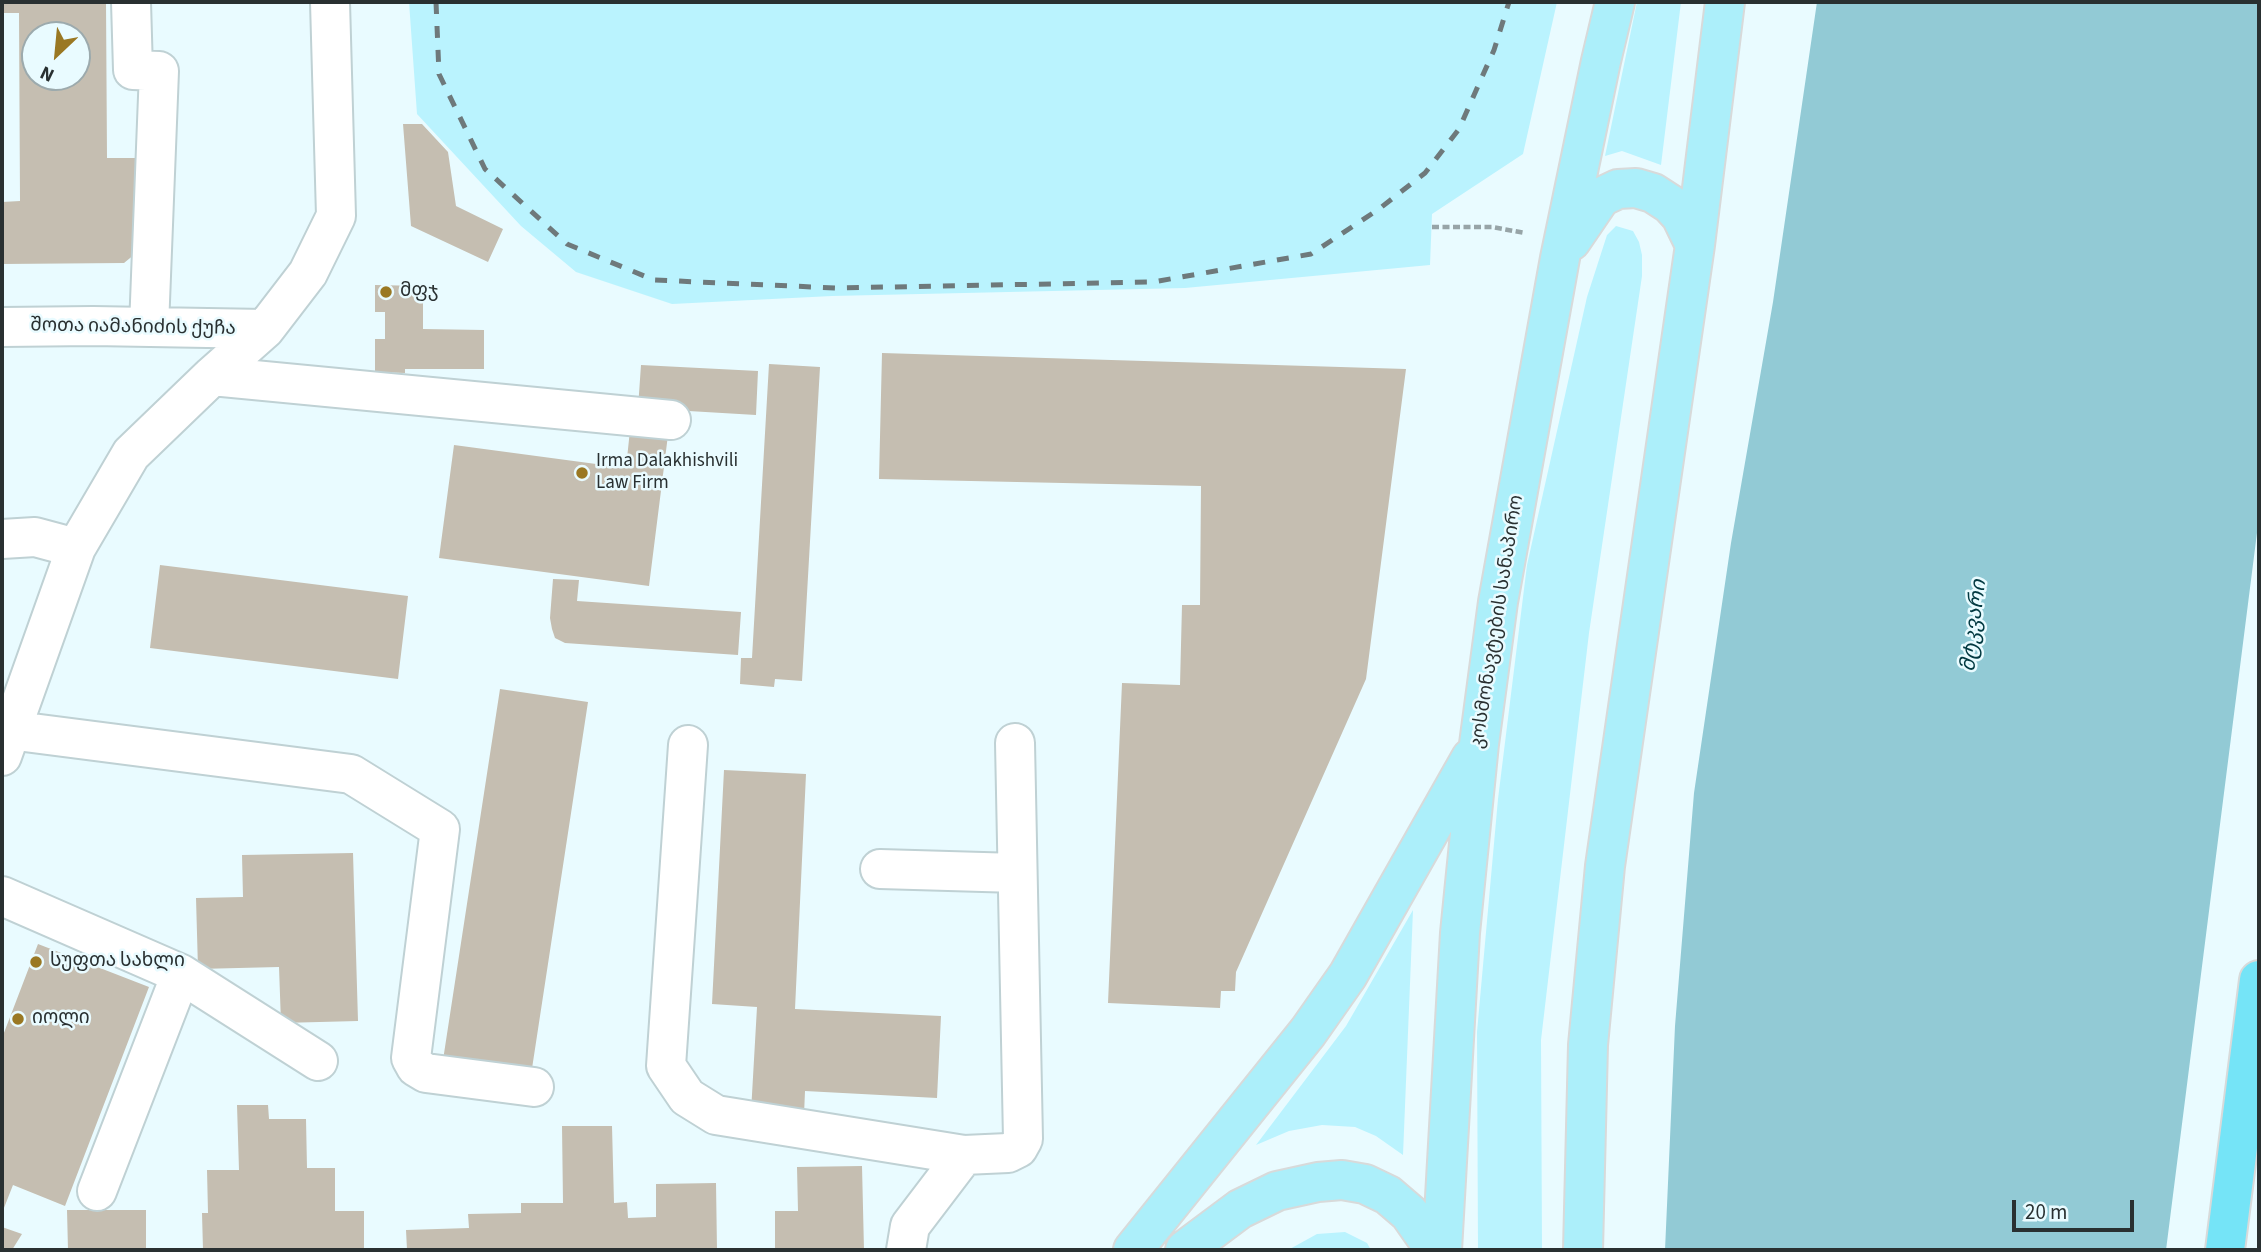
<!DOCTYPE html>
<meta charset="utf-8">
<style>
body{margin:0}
#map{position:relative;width:2261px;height:1252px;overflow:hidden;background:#e9fbff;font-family:"Source Sans 3",sans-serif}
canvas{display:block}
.frame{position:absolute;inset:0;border:4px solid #293031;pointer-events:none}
.north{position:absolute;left:21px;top:21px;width:70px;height:70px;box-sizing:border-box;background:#e9fbff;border:2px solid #9caaad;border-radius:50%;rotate:206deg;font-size:19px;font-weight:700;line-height:28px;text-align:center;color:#293031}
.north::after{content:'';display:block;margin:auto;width:24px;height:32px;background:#9a7823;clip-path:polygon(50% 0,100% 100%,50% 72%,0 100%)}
.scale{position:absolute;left:2012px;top:1200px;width:122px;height:32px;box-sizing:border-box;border:4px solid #293031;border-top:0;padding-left:9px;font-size:21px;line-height:24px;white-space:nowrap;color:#293031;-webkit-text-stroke:5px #e9fbff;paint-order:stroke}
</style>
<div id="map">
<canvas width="2261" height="1252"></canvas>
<div class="frame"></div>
<div class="north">N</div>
<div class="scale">20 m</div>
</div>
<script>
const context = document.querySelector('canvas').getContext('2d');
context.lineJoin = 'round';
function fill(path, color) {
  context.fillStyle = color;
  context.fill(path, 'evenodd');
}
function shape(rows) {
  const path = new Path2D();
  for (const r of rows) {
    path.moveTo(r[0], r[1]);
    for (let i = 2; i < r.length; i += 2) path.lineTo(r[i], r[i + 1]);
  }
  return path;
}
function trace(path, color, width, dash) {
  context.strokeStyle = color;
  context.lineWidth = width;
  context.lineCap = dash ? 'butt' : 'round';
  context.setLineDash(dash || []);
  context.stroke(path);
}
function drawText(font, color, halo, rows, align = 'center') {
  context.font = font + ' "Source Sans 3","Noto Sans Georgian",sans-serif';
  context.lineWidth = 5;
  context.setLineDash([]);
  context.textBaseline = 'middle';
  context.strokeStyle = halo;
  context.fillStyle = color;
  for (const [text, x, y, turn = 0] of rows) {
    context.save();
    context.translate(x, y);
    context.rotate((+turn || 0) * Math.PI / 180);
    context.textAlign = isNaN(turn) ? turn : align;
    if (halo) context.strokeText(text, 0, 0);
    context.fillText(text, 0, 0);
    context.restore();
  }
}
const green = shape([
 [409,2,1557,2,1523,154,1432,214,1430,265,1185,288,832,296,672,304,576,272,521,226,417,114],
 [1637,2,1681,2,1661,165,1622,151,1605,156],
 [1616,226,1633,231,1639,242,1642,255,1642,276,1589,633,1541,1040,1542,1250,1478,1250,1477,1032,1498,799,1527,565,1587,297,1607,235],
 [1413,910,1403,1155,1376,1136,1355,1127,1322,1125,1289,1131,1256,1145,1346,1026],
 [1345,1232,1367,1243,1371,1250,1288,1250,1317,1234]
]);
const water = shape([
 [1817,2,2259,2,2259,517,2166,1250,1665,1250,1675,1026,1694,793,1731,543,1773,302]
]);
const building = shape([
 [2,2,106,2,107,158,140,158,141,249,124,263,2,264,2,202,20,201,19,13,2,13],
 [35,35,77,35,77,77,35,77],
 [403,124,422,124,448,152,456,206,503,229,488,262,411,226],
 [375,285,423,286,423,329,484,330,484,369,405,369,405,373,375,372,375,339,385,339,385,312,375,312],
 [882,353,1406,369,1366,679,1236,972,1235,991,1221,991,1220,1008,1108,1003,1122,683,1180,685,1182,605,1200,605,1201,486,879,479],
 [769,364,820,367,802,681,775,679,774,687,740,684,741,658,752,658],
 [641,365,758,371,756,415,638,408],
 [630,430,668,435,649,586,439,558,454,445,626,468],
 [160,565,408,596,398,679,150,648],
 [553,579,579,580,577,601,741,612,738,655,565,643,555,638,552,629,550,618],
 [500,689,588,702,531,1075,443,1060],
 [724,770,806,774,795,1009,941,1016,937,1098,805,1091,804,1115,751,1112,757,1007,712,1004],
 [353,853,358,1021,281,1023,279,967,198,969,196,898,243,897,242,855],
 [38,944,149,987,65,1206,13,1185,2,1213,2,1038],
 [237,1105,268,1105,269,1119,306,1119,307,1168,335,1168,335,1211,364,1211,364,1250,203,1250,202,1213,208,1213,207,1170,239,1170],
 [562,1126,612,1126,614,1203,627,1202,628,1218,656,1217,656,1184,716,1183,717,1250,407,1250,406,1230,469,1228,468,1214,521,1213,521,1203,563,1203],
 [862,1166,864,1250,775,1250,775,1211,798,1211,797,1167],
 [67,1210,146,1210,146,1250,68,1250],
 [2,1227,22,1234,12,1250,2,1250]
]);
const path = shape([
 [1432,227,1492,227,1525,233]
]);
const minor = shape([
 [131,2,133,70,159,71,149,327],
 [2,327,93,326,265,329],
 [212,376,671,420],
 [2,539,35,537,76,548],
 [9,730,351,774,440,829,411,1058,416,1067,426,1073,534,1087],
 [688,745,666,1066,687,1097,716,1115,964,1155,1008,1153,1018,1148,1023,1139,1015,743],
 [2,756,76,548,131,454,212,376,265,329,308,273,336,216,330,2],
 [880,869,1017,873],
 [2,896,181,974,318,1061],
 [97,1191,181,974],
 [906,1250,910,1226,964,1155]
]);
const major = shape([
 [1571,241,1601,197,1618,189,1636,188,1653,193,1670,204,1681,216,1695,245],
 [1133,1250,1308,1032,1348,975,1471,758],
 [1185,1250,1240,1209,1277,1191,1318,1182,1342,1180,1365,1184,1388,1195,1409,1213,1435,1250],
 [1442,1250,1460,933,1479,744,1498,602,1560,258,1601,61,1615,2],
 [1583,1250,1588,1045,1605,866,1695,245,1725,2]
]);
const highway = shape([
 [2225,1250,2259,980]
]);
const rail = shape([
 [436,2,439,74,485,169,567,244,654,280,836,288,1153,282,1311,254,1379,209,1425,173,1459,129,1494,50,1509,2]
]);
const markers = [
 [386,292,7,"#9a7823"],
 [582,473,7,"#9a7823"],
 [36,962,7,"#9a7823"],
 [18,1019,7,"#9a7823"]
];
const poiNames = [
 ["მფჯ",400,292],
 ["Irma Dalakhishvili",596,462],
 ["Law Firm",596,484],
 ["სუფთა სახლი",50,962],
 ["იოლი",32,1019]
];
const streetNames = [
 ["შოთა იამანიძის ქუჩა",133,328,1],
 ["კოსმონავტების სანაპირო",1498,622,-81]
];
const waterNames = [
 ["მტკვარი",1975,626,-83]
];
fill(green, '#baf3fe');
fill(water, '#92cad5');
fill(building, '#c5beb1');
trace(minor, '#bfd1d4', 42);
trace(major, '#d8dada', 42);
trace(highway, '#d8dada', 42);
trace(path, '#97a4a7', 4.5, [7, 3.5]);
trace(minor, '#fff', 38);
trace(major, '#aceffa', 38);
trace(highway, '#75e4f7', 38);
trace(rail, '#6e797b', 5, [12, 12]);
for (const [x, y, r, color] of markers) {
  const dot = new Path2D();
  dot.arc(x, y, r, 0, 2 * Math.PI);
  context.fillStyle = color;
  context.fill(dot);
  trace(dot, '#e9fbff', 2.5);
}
drawText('19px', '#293031', '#e9fbff', poiNames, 'left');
drawText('19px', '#293031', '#e9fbff', streetNames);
drawText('italic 21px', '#023941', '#e9fbff', waterNames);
</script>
